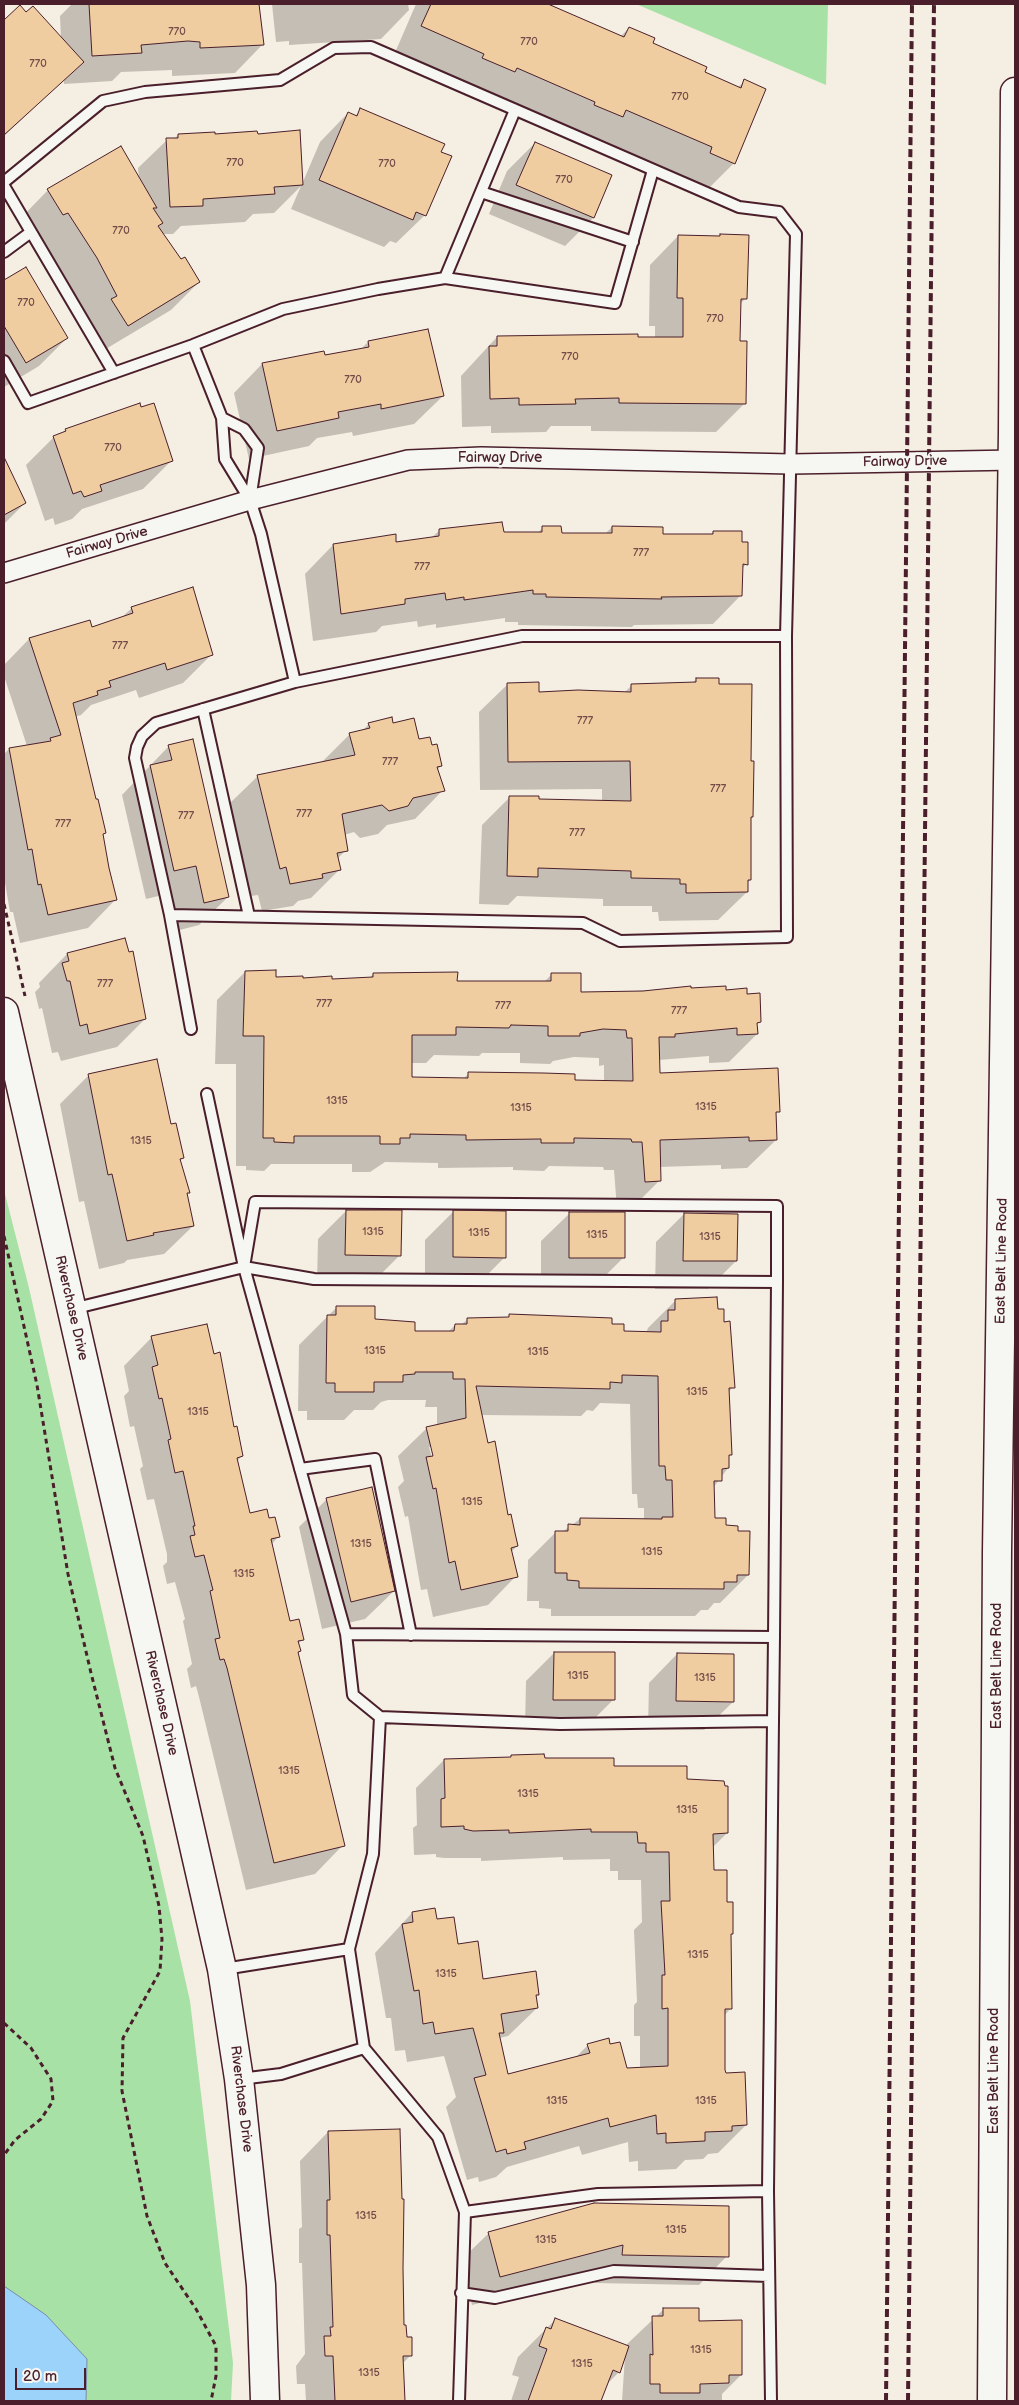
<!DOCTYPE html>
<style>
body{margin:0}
#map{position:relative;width:1019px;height:2405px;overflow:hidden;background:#f5eee2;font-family:"Balsamiq Sans",sans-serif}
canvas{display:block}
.frame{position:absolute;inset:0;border:5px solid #4a1f2b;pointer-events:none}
.scale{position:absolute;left:15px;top:2368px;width:71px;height:22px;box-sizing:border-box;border:2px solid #4a1f2b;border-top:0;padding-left:6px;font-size:15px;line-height:18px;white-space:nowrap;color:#4a1f2b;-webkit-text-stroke:4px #f6f6f2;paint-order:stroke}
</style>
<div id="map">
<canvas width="1019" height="2405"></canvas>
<div class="frame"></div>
<div class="scale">20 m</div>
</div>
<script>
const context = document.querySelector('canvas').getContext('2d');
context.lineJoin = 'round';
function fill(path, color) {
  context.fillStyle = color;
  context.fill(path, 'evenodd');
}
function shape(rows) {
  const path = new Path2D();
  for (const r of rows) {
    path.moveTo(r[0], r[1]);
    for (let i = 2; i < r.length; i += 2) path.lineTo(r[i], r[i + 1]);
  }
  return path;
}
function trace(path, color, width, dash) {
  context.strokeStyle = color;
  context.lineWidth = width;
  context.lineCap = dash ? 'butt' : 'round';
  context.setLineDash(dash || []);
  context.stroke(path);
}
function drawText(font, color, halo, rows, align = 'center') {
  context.font = font + ' "Balsamiq Sans",sans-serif';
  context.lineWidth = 5;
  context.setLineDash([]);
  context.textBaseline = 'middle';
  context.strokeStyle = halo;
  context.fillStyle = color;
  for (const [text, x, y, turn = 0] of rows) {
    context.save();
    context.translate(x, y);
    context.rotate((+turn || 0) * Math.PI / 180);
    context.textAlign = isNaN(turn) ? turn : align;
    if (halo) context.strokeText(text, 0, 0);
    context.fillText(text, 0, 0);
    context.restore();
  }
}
const green = shape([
 [636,4,828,4,826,85],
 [4,1190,29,1288,190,2001,233,2363,231,2401,4,2401]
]);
const water = shape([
 [4,2286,46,2315,87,2359,86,2401,4,2401,4,2286]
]);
const shadow = shape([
 [72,4,258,4,263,44,235,73,172,76,172,70,121,72,112,81,64,84,64,80,4,136,4,22,20,7,26,14,61,39,60,16],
 [272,4,408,4,409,10,381,39,289,45,289,41,276,42],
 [416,4,545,4,620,37,629,28,651,44,704,73,737,88,745,81,734,163,706,191,682,181,685,176,600,139,594,145,394,55],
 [361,110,425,215,396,243,390,241,384,247,291,209,301,186,274,213,253,214,245,222,181,226,173,234,162,234,199,282,171,310,99,353,88,324,69,286,39,240,20,219,48,190,139,179,138,168,167,140,174,139,178,135,256,136,302,184,320,142,348,113,355,116],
 [535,143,593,218,565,246,489,214,507,171],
 [678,236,746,298,739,305,738,343,744,404,716,432,591,431,591,426,551,426,546,432,491,433,491,426,462,427,461,376,497,337,655,338,655,326,649,326,650,265],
 [26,268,67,338,39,366,4,387,4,281],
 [368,342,443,396,414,424,353,436,352,432,317,438,309,446,249,459,234,393,262,364,360,350],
 [66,430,172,460,143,489,82,509,72,519,55,525,53,518,45,521,26,465,54,437],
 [4,460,25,503,4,524],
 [543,527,560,534,605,534,612,527,662,535,710,536,713,532,740,543,746,564,741,570,741,595,713,624,634,625,632,627,518,625,518,622,505,622,505,618,436,628,436,624,418,627,417,621,382,626,376,632,313,641,305,574,333,545,395,543,431,538,439,531,537,534],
 [132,608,211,655,183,683,139,698,136,690,91,705,81,715,74,717,105,833,102,835,116,899,88,928,20,943,13,912,10,912,4,877,4,754,9,749,27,746,4,676,4,665,29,639,89,621,91,628,122,617],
 [696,679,718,685,749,763,752,817,749,819,750,880,747,883,747,892,718,920,659,921,658,912,652,912,652,906,603,906,603,899,517,896,508,905,479,904,482,825,510,797,538,801,602,802,602,789,480,790,479,712,508,684,538,693,624,693,632,685,692,684],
 [369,724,392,724,431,746,441,766,437,770,443,790,415,819,387,825,378,834,360,838,354,832,344,835,346,850,337,859,340,869,311,898,298,901,293,906,262,911,258,895,251,896,229,804,258,776,321,763,350,734,362,731],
 [169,746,228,897,199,925,176,931,167,894,146,899,122,795],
 [124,940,145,1019,117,1047,61,1061,58,1052,52,1053,42,1008,39,1009,35,992,40,987,39,983,67,954],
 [245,972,274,978,302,980,369,979,373,974,456,982,544,982,552,974,580,993,690,989,725,991,746,995,759,1022,756,1025,757,1034,729,1062,709,1063,709,1056,658,1060,658,1075,778,1111,775,1115,776,1140,747,1168,721,1169,721,1165,659,1167,660,1180,631,1209,617,1209,614,1170,604,1170,603,1167,549,1166,544,1171,513,1170,513,1167,438,1168,438,1163,385,1162,370,1172,352,1172,352,1164,271,1164,264,1171,246,1170,246,1166,236,1166,236,1064,215,1064,217,1000],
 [482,1053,520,1053,520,1063,550,1064,553,1061,574,1057,599,1058,599,1066,604,1065,604,1082,469,1073,463,1079,411,1078,411,1063,426,1063,434,1055,479,1056],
 [89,1075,170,1126,183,1158,179,1162,188,1192,186,1195,193,1226,164,1254,127,1260,124,1263,99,1269,84,1201,79,1202,60,1104],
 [346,1211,400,1255,371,1284,317,1283,318,1239],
 [453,1212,505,1257,477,1285,425,1285,425,1240],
 [570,1213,623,1258,595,1286,541,1286,541,1241],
 [684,1214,736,1261,708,1289,655,1289,656,1242],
 [676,1300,716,1311,723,1323,733,1387,728,1393,731,1454,727,1458,728,1468,713,1488,714,1519,725,1527,748,1575,720,1603,714,1603,708,1610,701,1610,695,1616,551,1616,551,1609,539,1608,539,1601,527,1601,528,1560,556,1532,562,1532,580,1519,644,1520,644,1508,638,1508,637,1494,632,1494,630,1404,600,1403,593,1411,587,1410,581,1416,481,1415,487,1444,517,1546,511,1552,516,1576,488,1605,433,1617,427,1589,421,1590,408,1516,405,1517,398,1487,404,1481,398,1456,427,1428,437,1425,437,1407,425,1407,426,1400,388,1400,381,1402,373,1410,354,1410,344,1420,307,1420,307,1411,298,1411,299,1345,336,1308,414,1332,448,1332,455,1325,461,1325,468,1319,507,1318,509,1316,611,1325,622,1333,646,1333,648,1328],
 [429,1447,432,1447,435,1461,433,1462],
 [152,1337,233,1428,242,1456,237,1461,249,1514,268,1520,278,1537,271,1545,289,1623,302,1640,298,1644,299,1651,297,1653,343,1845,315,1874,246,1890,199,1697,196,1686,191,1688,187,1669,192,1664,183,1621,185,1619,175,1582,167,1584,163,1566,167,1562,167,1554,154,1499,147,1500,140,1469,143,1466,134,1426,130,1427,124,1396,129,1391,124,1366],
 [327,1499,394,1591,365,1619,322,1629,299,1527],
 [554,1653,613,1700,585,1728,525,1728,526,1681],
 [677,1654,733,1702,704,1730,648,1729,649,1683],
 [512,1756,613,1768,686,1780,727,1833,712,1848,713,1871,726,1903,729,1936,731,2008,724,2016,724,2070,746,2125,718,2153,708,2154,703,2159,685,2160,676,2169,638,2171,638,2161,629,2162,628,2142,582,2155,579,2146,507,2167,496,2177,479,2182,478,2177,467,2180,446,2107,456,2097,444,2056,407,2062,405,2050,395,2051,391,2018,386,2018,375,1953,412,1913,436,1921,457,1945,482,1981,538,1994,535,1997,537,2008,508,2036,499,2038,507,2076,575,2058,588,2045,610,2045,626,2069,640,2068,640,2036,634,2036,634,2005,637,2002,634,1930,642,1922,641,1880,618,1880,618,1871,610,1871,610,1859,563,1860,563,1857,481,1861,481,1858,444,1858,436,1857,436,1854,414,1855,413,1828,417,1825,416,1788,444,1760,509,1758],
 [328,2132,401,2268,403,2326,411,2355,402,2364,403,2401,306,2401,305,2384,297,2384,296,2366,305,2354,302,2263,299,2263,299,2229,302,2227,300,2161],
 [594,2205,727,2256,699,2285,595,2283,595,2272,472,2305,460,2261,489,2233],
 [664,2309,698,2322,741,2375,722,2394,722,2401,622,2401,625,2356,619,2372,606,2385,600,2401,511,2401,519,2377,512,2375,518,2357,555,2320,625,2346]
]);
const building = shape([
 [89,4,259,4,264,45,200,48,200,42,188,41,141,45,142,53,92,56,89,4],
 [431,4,548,4,624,37,629,27,655,38,653,43,707,67,705,72,741,88,744,79,766,89,735,164,710,153,712,147,626,110,623,117,594,105,595,102,517,68,515,72,482,58,484,54,421,26,431,4],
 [20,5,26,12,33,6,84,62,4,135,4,20,20,5],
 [360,108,445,144,441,152,452,156,426,216,416,212,413,220,319,180,348,112,357,116,360,108],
 [300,130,303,185,274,187,275,194,203,199,203,206,170,207,166,138,178,138,178,134,215,132,215,134,257,131,258,134,300,130],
 [535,142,612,175,594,218,516,185,535,142],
 [121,146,157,208,153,208,163,223,158,226,181,259,185,257,200,282,128,326,111,299,117,296,97,258,68,213,63,215,47,189,121,146],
 [720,234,749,235,747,299,741,299,740,341,747,341,746,404,619,403,619,398,575,399,576,404,519,405,519,398,490,399,489,346,497,346,497,336,638,334,638,337,683,337,683,298,677,298,678,235,720,236,720,234],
 [26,267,68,338,26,363,4,326,4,280,26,267],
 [428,329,444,396,381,409,381,404,338,412,339,418,277,431,262,363,324,351,325,355,369,347,368,341,428,329],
 [140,403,141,407,154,403,173,461,100,485,102,491,84,497,81,491,73,494,53,436,66,431,65,429,140,403],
 [4,457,26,503,4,515,4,457],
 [502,522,504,532,542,532,542,526,561,526,562,533,612,533,612,526,663,527,663,534,713,534,713,531,742,531,742,542,748,542,748,565,743,564,742,596,661,597,662,599,546,597,546,594,533,594,533,590,464,600,464,597,446,600,445,593,405,599,405,604,341,614,333,544,396,534,396,542,439,536,439,529,502,522],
 [193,587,213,655,167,670,165,663,109,681,111,687,97,691,98,695,73,703,96,799,98,799,106,833,103,834,109,868,117,900,48,915,41,884,38,885,32,849,28,850,9,748,51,741,50,738,61,735,29,638,90,620,92,627,133,613,131,607,193,587],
 [696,678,719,678,719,684,752,684,751,761,754,761,753,817,751,817,751,880,748,880,748,892,686,893,686,884,680,884,680,879,631,878,631,871,538,868,538,877,507,876,509,796,539,796,539,799,631,801,630,761,508,762,507,683,539,682,539,692,578,690,631,692,631,684,696,682,696,678],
 [392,717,393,723,414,718,419,739,430,737,432,745,437,744,442,766,437,767,445,791,413,798,408,806,389,811,382,805,342,814,348,851,337,853,341,870,322,874,323,878,290,884,286,867,280,869,257,775,355,755,349,733,370,728,368,723,392,717],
 [193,739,229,897,204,903,196,866,174,871,150,765,172,760,168,745,193,739],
 [125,938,129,952,133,951,146,1019,89,1034,87,1024,80,1026,70,981,67,981,62,963,69,961,67,953,125,938],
 [276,970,276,977,303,976,303,978,332,976,332,979,373,977,373,973,458,972,457,981,551,981,551,973,581,973,581,992,643,991,691,986,691,988,726,986,726,990,747,988,747,994,760,993,761,1022,757,1023,758,1034,737,1035,737,1028,675,1034,675,1037,659,1037,660,1073,778,1068,780,1112,776,1112,777,1140,749,1141,749,1137,660,1140,661,1181,645,1182,642,1142,632,1142,631,1139,574,1138,574,1143,541,1143,541,1139,466,1140,466,1135,410,1134,410,1138,400,1138,400,1144,380,1144,380,1136,294,1136,294,1143,274,1142,274,1138,263,1138,264,1036,243,1036,245,971,276,970],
 [511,1025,548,1026,548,1036,580,1036,580,1033,603,1029,626,1030,627,1038,632,1038,633,1081,575,1080,575,1074,543,1073,468,1072,468,1078,412,1077,412,1035,456,1035,456,1027,509,1028,511,1025],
 [157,1059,171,1124,176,1123,184,1158,180,1159,190,1193,187,1193,194,1226,153,1233,154,1235,127,1241,112,1174,108,1175,88,1074,157,1059],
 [346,1210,402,1210,401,1256,345,1255,346,1210],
 [453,1210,506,1211,506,1258,453,1257,453,1210],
 [569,1212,625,1212,625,1258,569,1258,569,1212],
 [684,1213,738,1214,737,1261,683,1261,684,1213],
 [717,1297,718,1309,724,1309,724,1322,730,1321,735,1388,729,1388,732,1455,729,1455,729,1468,722,1469,722,1481,714,1481,715,1518,726,1518,726,1525,738,1526,738,1531,750,1531,749,1575,737,1575,737,1582,724,1582,724,1589,579,1588,579,1581,567,1580,567,1573,555,1573,555,1531,568,1531,568,1524,580,1525,580,1518,662,1519,662,1517,673,1517,672,1480,666,1480,665,1466,659,1466,658,1376,622,1375,622,1383,610,1382,610,1389,476,1386,488,1443,495,1441,508,1515,511,1514,515,1533,518,1546,511,1548,518,1577,461,1590,455,1561,449,1563,436,1488,433,1489,426,1457,433,1456,426,1427,466,1418,465,1379,453,1379,453,1372,415,1372,415,1374,403,1375,403,1382,374,1382,374,1392,335,1392,335,1383,326,1383,327,1315,336,1315,336,1306,375,1306,375,1319,415,1322,415,1331,454,1331,455,1324,467,1324,467,1318,509,1317,509,1314,612,1318,612,1324,624,1324,624,1331,661,1332,661,1321,668,1321,668,1310,675,1310,675,1299,717,1297],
 [207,1324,214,1354,220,1352,234,1427,237,1426,243,1456,237,1458,250,1513,267,1509,269,1518,275,1517,280,1537,271,1539,290,1621,299,1619,304,1640,298,1641,301,1651,298,1652,345,1846,274,1863,227,1668,224,1659,220,1660,215,1639,220,1638,210,1591,213,1590,204,1555,195,1557,190,1536,195,1535,193,1526,195,1526,183,1471,175,1473,168,1440,171,1439,162,1398,159,1399,152,1367,158,1365,151,1336,207,1324],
 [372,1487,395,1591,351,1602,326,1498,372,1487],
 [554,1652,615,1652,615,1700,553,1700,554,1652],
 [677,1653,734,1654,734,1702,676,1701,677,1653],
 [544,1754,545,1758,614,1758,614,1766,687,1766,687,1779,724,1781,725,1786,728,1786,728,1833,713,1834,714,1870,727,1870,727,1902,733,1902,733,1934,731,1934,732,2009,725,2009,725,2070,726,2073,745,2072,747,2125,732,2126,732,2131,705,2132,705,2141,666,2143,666,2133,657,2134,656,2115,610,2127,608,2118,524,2142,526,2149,507,2154,506,2149,496,2152,474,2078,486,2075,473,2028,435,2034,433,2022,423,2024,419,1990,414,1991,402,1924,413,1922,412,1912,435,1908,437,1919,454,1917,458,1944,478,1941,483,1979,536,1971,539,1995,536,1995,538,2008,501,2014,504,2033,499,2033,508,2074,590,2053,587,2044,609,2038,610,2044,620,2042,627,2068,668,2066,668,2008,662,2009,662,1975,665,1975,661,1901,670,1901,669,1852,646,1852,646,1843,638,1843,637,1832,591,1832,591,1829,509,1833,509,1830,473,1831,464,1829,464,1826,441,1827,441,1799,445,1798,444,1759,511,1757,511,1755,544,1754],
 [400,2129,402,2199,404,2199,403,2268,404,2325,406,2325,407,2337,412,2337,412,2356,403,2356,405,2401,335,2401,333,2356,325,2356,324,2336,331,2336,330,2327,333,2327,330,2235,327,2235,327,2200,330,2200,328,2131,400,2129],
 [594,2203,729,2206,729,2257,622,2255,623,2245,500,2277,488,2232,594,2203],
 [663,2308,699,2308,699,2321,742,2320,742,2375,729,2375,729,2383,700,2384,700,2393,660,2393,660,2384,650,2384,650,2354,653,2355,652,2316,663,2316,663,2308],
 [555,2318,629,2346,620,2373,613,2370,601,2401,528,2401,547,2349,539,2346,546,2327,551,2329,555,2318]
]);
const path = shape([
 [4,904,25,996],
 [4,1236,37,1385,68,1574,91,1673,115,1768,143,1836,159,1906,162,1939,160,1971,123,2038,122,2091,147,2216,165,2263,196,2309,216,2346,216,2376,211,2401],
 [4,2023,31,2048,51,2079,53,2101,41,2119,15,2140,4,2155]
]);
const lane = shape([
 [515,110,445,278,615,303,653,170],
 [4,182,103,101,145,92,280,80,334,48,371,47,739,207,779,212,796,234,786,636],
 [4,186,114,373],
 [481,192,633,242],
 [4,252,31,232],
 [4,361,28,403,193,345,283,309,378,289,445,278],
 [222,418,244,429,258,448,250,500],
 [203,709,249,916],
 [170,915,583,923,620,941,787,937,786,636,522,636,295,682],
 [191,1029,170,915,135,758,137,747,142,736,156,723,295,682,261,534,250,500,225,459,222,418,193,345],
 [207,1094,244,1267,346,1634],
 [72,1309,244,1267,314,1279,777,1282,777,1206,255,1202,244,1267],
 [300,1469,375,1459,411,1635],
 [774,1637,777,1282],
 [380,1717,353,1695,346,1634,774,1637,773,1721],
 [224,1969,349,1949],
 [240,2079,281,2074,364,2048],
 [465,2212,598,2194,768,2191,771,2401],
 [461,2293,495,2298,614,2271,769,2276],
 [459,2401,465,2212,438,2137,364,2048,349,1949,373,1854,380,1717,560,1724,773,1721,768,2191]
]);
const street = shape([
 [4,573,250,500,408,460,481,457,791,464,1015,460]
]);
const secondary = shape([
 [4,1012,222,1969,239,2079,261,2285,265,2401]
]);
const primary = shape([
 [992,2401,997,1551,1013,432,1015,92]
]);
const rail = shape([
 [886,2401,912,4],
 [908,2401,934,4]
]);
const numberNames = [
 ["770",177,32],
 ["770",529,42],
 ["770",38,64],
 ["770",680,97],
 ["770",235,163],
 ["770",387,164],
 ["770",564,180],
 ["770",121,231],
 ["770",26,303],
 ["770",715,319],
 ["770",570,357],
 ["770",353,380],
 ["770",113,448],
 ["777",641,553],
 ["777",422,567],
 ["777",120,646],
 ["777",585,721],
 ["777",390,762],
 ["777",718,789],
 ["777",304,814],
 ["777",186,816],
 ["777",63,824],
 ["777",577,833],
 ["777",105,984],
 ["777",324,1004],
 ["777",503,1006],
 ["777",679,1011],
 ["1315",337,1101],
 ["1315",706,1107],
 ["1315",521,1108],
 ["1315",141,1141],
 ["1315",373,1232],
 ["1315",479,1233],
 ["1315",597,1235],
 ["1315",710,1237],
 ["1315",375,1351],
 ["1315",538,1352],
 ["1315",697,1392],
 ["1315",198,1412],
 ["1315",472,1502],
 ["1315",361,1544],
 ["1315",652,1552],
 ["1315",244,1574],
 ["1315",578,1676],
 ["1315",705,1678],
 ["1315",289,1771],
 ["1315",528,1794],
 ["1315",687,1810],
 ["1315",698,1955],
 ["1315",446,1974],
 ["1315",557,2101],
 ["1315",706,2101],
 ["1315",366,2216],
 ["1315",676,2230],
 ["1315",546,2240],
 ["1315",701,2350],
 ["1315",582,2364],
 ["1315",369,2373]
];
const streetNames = [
 ["Fairway Drive",500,458],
 ["Fairway Drive",905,462,-1],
 ["Fairway Drive",107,543,-16],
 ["East Belt Line Road",1002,1261,-89],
 ["Riverchase Drive",71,1308,77],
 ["East Belt Line Road",997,1666,-90],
 ["Riverchase Drive",161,1703,77],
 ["East Belt Line Road",994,2071,-90],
 ["Riverchase Drive",241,2099,83]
];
fill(green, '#a8e1a5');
fill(water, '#9cd3fb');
trace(water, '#7b8ba8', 1);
fill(shadow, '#0003');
fill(building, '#efcda0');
trace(building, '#4a1f2b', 1);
trace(lane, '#4a1f2b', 14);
trace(street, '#4a1f2b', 22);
trace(secondary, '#4a1f2b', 31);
trace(primary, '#4a1f2b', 31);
trace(path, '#4a1f2b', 3, [5, 4]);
trace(lane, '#f6f6f2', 10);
trace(street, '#f6f6f2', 19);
trace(secondary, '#f6f6f2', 28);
trace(primary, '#f6f6f2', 28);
trace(rail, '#4a1f2b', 4, [8, 4]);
drawText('11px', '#734a48', null, numberNames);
drawText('14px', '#4a1f2b', '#f6f6f2', streetNames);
</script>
